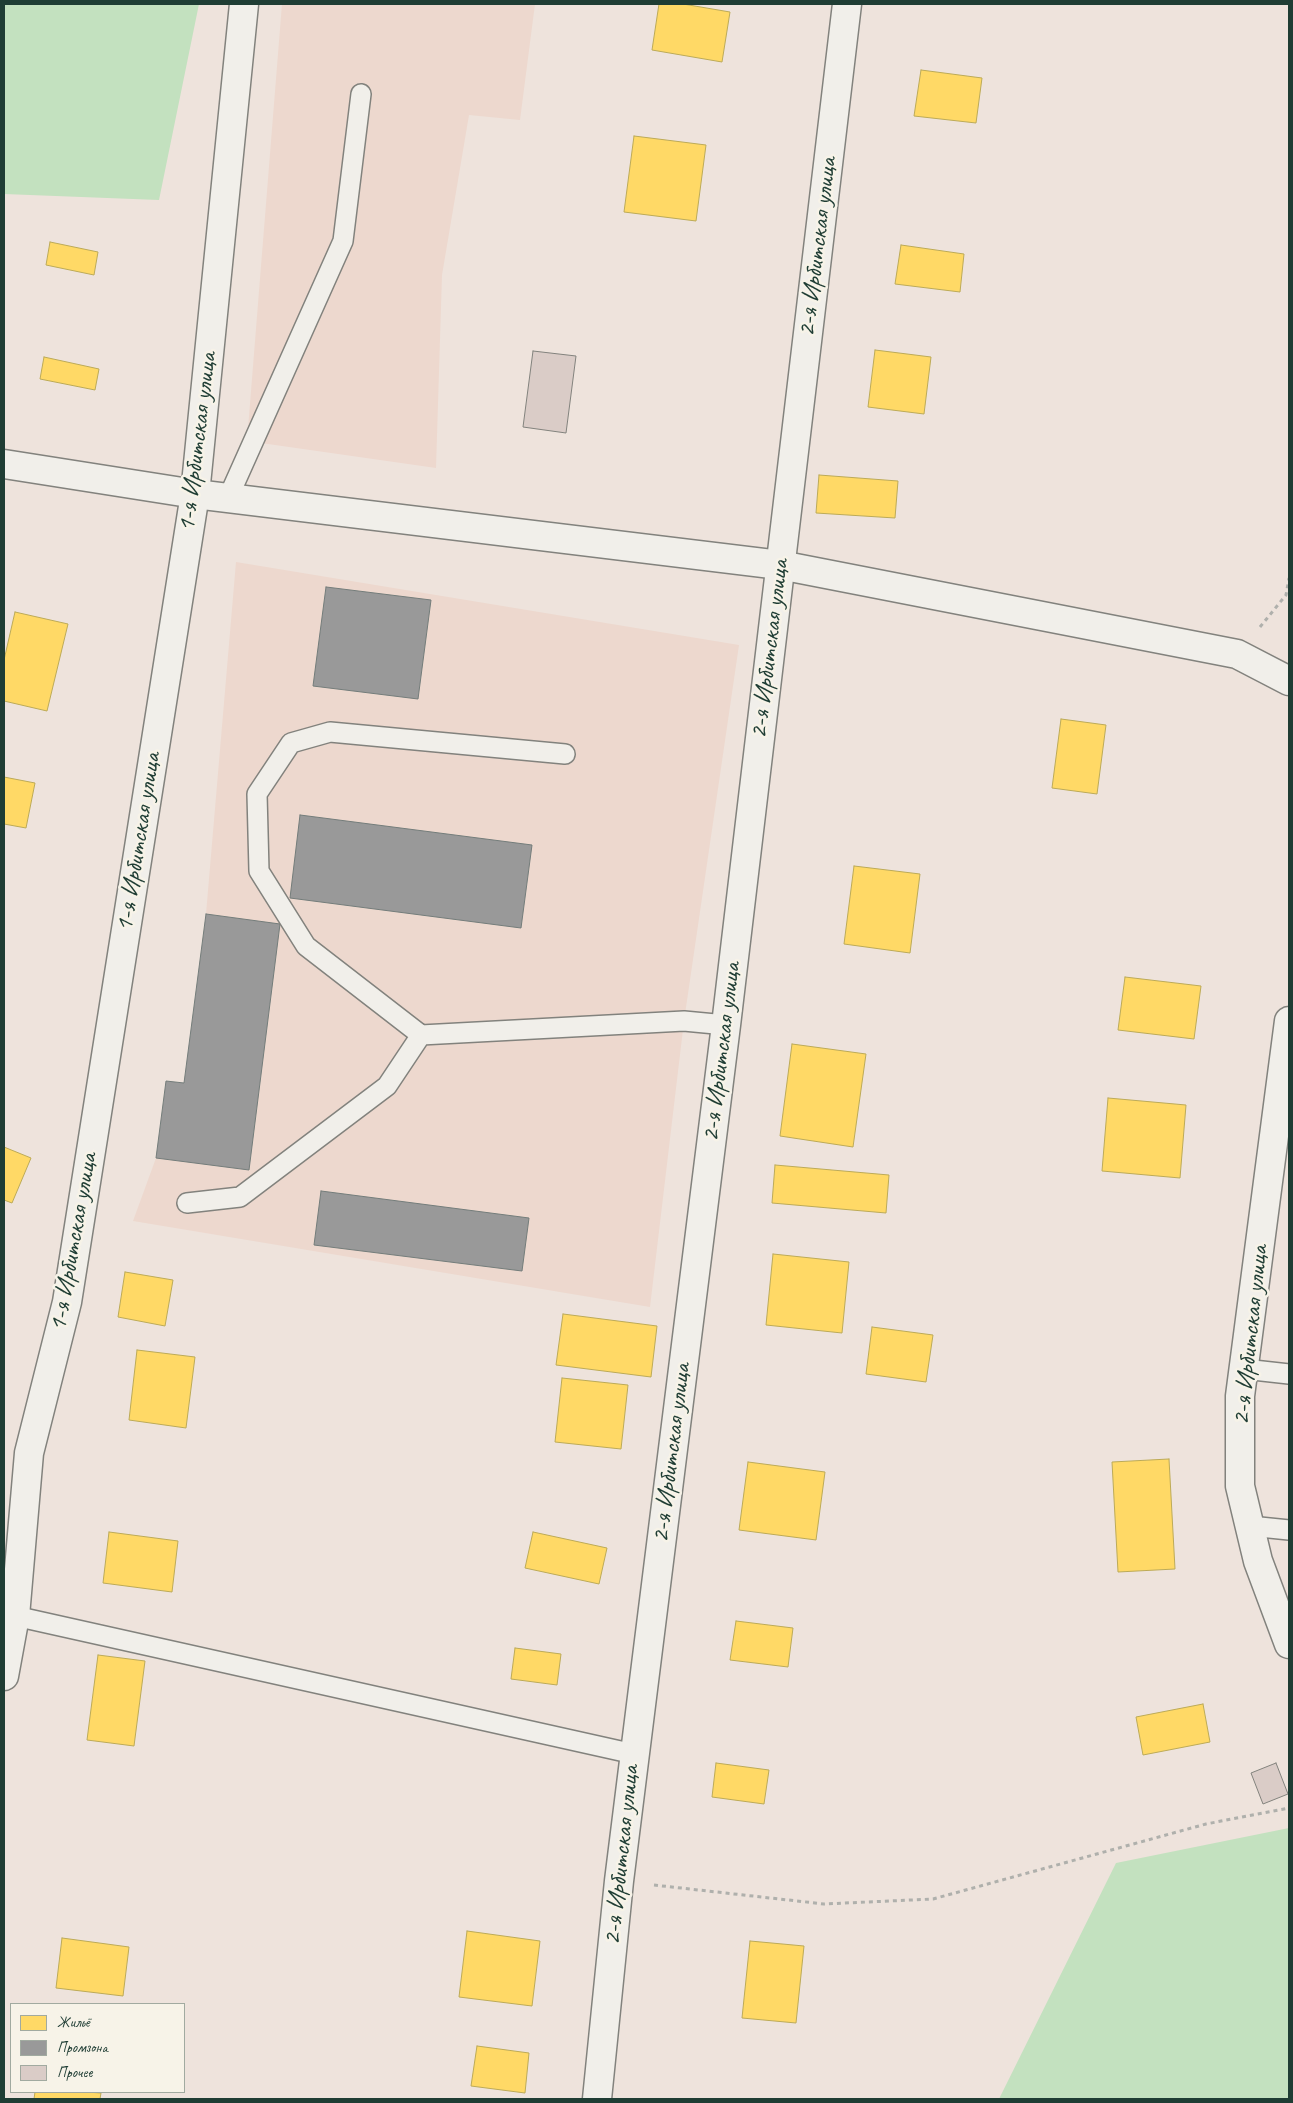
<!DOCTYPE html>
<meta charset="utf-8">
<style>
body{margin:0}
#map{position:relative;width:1293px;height:2103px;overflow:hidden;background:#eee3dc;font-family:Caveat,sans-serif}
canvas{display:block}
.frame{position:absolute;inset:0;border:5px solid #1f3d34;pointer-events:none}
.legend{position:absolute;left:10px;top:2003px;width:175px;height:90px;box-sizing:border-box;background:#f7f3e8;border:1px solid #a1aaa0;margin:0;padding:6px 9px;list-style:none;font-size:15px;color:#1f3d34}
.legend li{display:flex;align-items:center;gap:10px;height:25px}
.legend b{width:25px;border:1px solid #a1aaa0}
</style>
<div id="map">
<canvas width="1293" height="2103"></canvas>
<div class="frame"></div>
<ul class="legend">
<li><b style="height:14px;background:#ffd966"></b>Жильё</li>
<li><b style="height:14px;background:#999"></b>Промзона</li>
<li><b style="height:14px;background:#daccc7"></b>Прочее</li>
</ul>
</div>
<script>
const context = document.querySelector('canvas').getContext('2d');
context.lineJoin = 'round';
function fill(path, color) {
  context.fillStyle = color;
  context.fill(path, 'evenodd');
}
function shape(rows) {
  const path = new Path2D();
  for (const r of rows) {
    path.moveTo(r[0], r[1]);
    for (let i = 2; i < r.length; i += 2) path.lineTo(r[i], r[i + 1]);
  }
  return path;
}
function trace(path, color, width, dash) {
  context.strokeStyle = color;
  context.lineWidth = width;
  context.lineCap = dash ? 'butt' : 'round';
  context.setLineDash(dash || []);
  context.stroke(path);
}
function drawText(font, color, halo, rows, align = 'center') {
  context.font = font + ' Caveat,sans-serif';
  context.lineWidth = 5;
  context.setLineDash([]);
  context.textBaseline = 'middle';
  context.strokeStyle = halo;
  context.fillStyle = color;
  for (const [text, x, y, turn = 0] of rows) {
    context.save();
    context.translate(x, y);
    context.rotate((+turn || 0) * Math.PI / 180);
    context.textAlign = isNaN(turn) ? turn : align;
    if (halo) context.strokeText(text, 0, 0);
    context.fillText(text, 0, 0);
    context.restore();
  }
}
const built = shape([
 [282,4,535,4,520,120,469,115,442,275,436,468,247,441],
 [236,562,739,645,684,1021,650,1307,133,1221,156,1158,166,1081,184,1083,206,914]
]);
const green = shape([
 [4,4,199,4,159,200,4,194],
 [1289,1828,1289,2099,999,2099,1116,1863]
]);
const homes = shape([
 [659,4,683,4,730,12,722,62,652,50,659,4],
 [921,70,982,78,976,123,914,116,921,70],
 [634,136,706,145,696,221,624,212,634,136],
 [50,242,98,252,94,275,46,265,50,242],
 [901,245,964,254,960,292,895,284,901,245],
 [875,350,931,357,924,414,868,407,875,350],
 [44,357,99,369,95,390,40,379,44,357],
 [819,475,898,481,895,518,816,513,819,475],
 [15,612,68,624,47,711,4,701,4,660,15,612],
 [1061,719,1106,725,1097,794,1052,788,1061,719],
 [4,777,35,783,26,828,4,824,4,777],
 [854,866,920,874,910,953,844,944,854,866],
 [1125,977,1201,986,1194,1039,1118,1030,1125,977],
 [792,1044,866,1054,853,1147,780,1136,792,1044],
 [1108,1098,1186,1105,1180,1178,1102,1171,1108,1098],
 [4,1147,31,1158,12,1203,4,1200,4,1147],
 [775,1165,889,1175,886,1213,772,1203,775,1165],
 [773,1254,849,1262,842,1333,766,1325,773,1254],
 [125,1272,173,1280,165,1326,118,1317,125,1272],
 [563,1314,657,1326,651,1377,556,1365,563,1314],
 [872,1327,933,1335,926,1382,866,1374,872,1327],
 [137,1350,195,1357,186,1428,129,1420,137,1350],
 [562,1378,628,1385,621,1449,555,1442,562,1378],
 [1169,1459,1175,1569,1118,1572,1112,1462,1169,1459],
 [748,1462,825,1472,816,1540,739,1530,748,1462],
 [109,1532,178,1541,172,1592,103,1583,109,1532],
 [533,1532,607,1548,599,1584,525,1568,533,1532],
 [736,1621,793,1628,788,1667,730,1660,736,1621],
 [515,1648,561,1654,557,1685,511,1679,515,1648],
 [98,1655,145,1661,134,1746,87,1740,98,1655],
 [1203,1704,1210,1742,1143,1755,1136,1717,1203,1704],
 [716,1763,769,1770,764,1804,712,1797,716,1763],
 [467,1931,540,1941,532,2006,459,1997,467,1931],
 [62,1938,129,1947,123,1996,56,1988,62,1938],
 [750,1941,804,1946,796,2023,742,2018,750,1941],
 [477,2046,529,2053,525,2093,471,2086,477,2046],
 [35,2092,87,2092,101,2093,100,2099,34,2099,35,2092]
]);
const industry = shape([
 [326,587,431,600,418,699,313,686,326,587],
 [300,815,532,845,521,928,290,898,300,815],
 [206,914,280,924,249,1170,156,1158,166,1081,184,1083,206,914],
 [321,1191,529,1218,522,1271,314,1245,321,1191]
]);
const building = shape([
 [533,351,576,356,566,433,523,427,533,351],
 [1276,1763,1288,1794,1263,1804,1251,1773,1276,1763]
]);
const path = shape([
 [1260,627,1286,595,1289,578],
 [654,1885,824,1904,933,1899,1206,1824,1289,1808]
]);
const service = shape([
 [228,498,343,241,361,94],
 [421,1035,306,946,259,871,257,794,291,743,330,732,565,754],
 [187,1203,240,1197,387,1086,421,1035,684,1021,726,1025],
 [1244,1369,1289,1374],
 [1250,1526,1289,1530],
 [15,1616,634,1754]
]);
const minor = shape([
 [4,1676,15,1616,29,1453,67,1302,195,494,244,4],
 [597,2099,619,1881,726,1025,847,4]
]);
const tertiary = shape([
 [4,464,195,494,780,565,1237,654,1289,681],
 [1289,1021,1240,1396,1240,1486,1258,1561,1289,1644]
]);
const streetNames = [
 ["2-я Ирбитская улица",818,247,-83],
 ["1-я Ирбитская улица",198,442,-83],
 ["2-я Ирбитская улица",770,649,-83],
 ["1-я Ирбитская улица",139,842,-81],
 ["2-я Ирбитская улица",722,1052,-83],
 ["1-я Ирбитская улица",74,1242,-80],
 ["2-я Ирбитская улица",1251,1335,-84],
 ["2-я Ирбитская улица",672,1453,-83],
 ["2-я Ирбитская улица",622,1855,-84]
];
fill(built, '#edd8ce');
fill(green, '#c3e1bf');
fill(homes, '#ffd966');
trace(homes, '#bcaa57', 1);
fill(industry, '#999');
trace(industry, '#747d7b', 1);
fill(building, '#daccc7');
trace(building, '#82827d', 1);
trace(service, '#82827d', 22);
trace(minor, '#82827d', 31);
trace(tertiary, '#82827d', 31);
trace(path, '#afb0ac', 3, [4, 4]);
trace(service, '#f1efea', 19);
trace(minor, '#f1efea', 28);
trace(tertiary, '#f1efea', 28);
drawText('25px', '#1f3d34', '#f7f3e8', streetNames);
</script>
